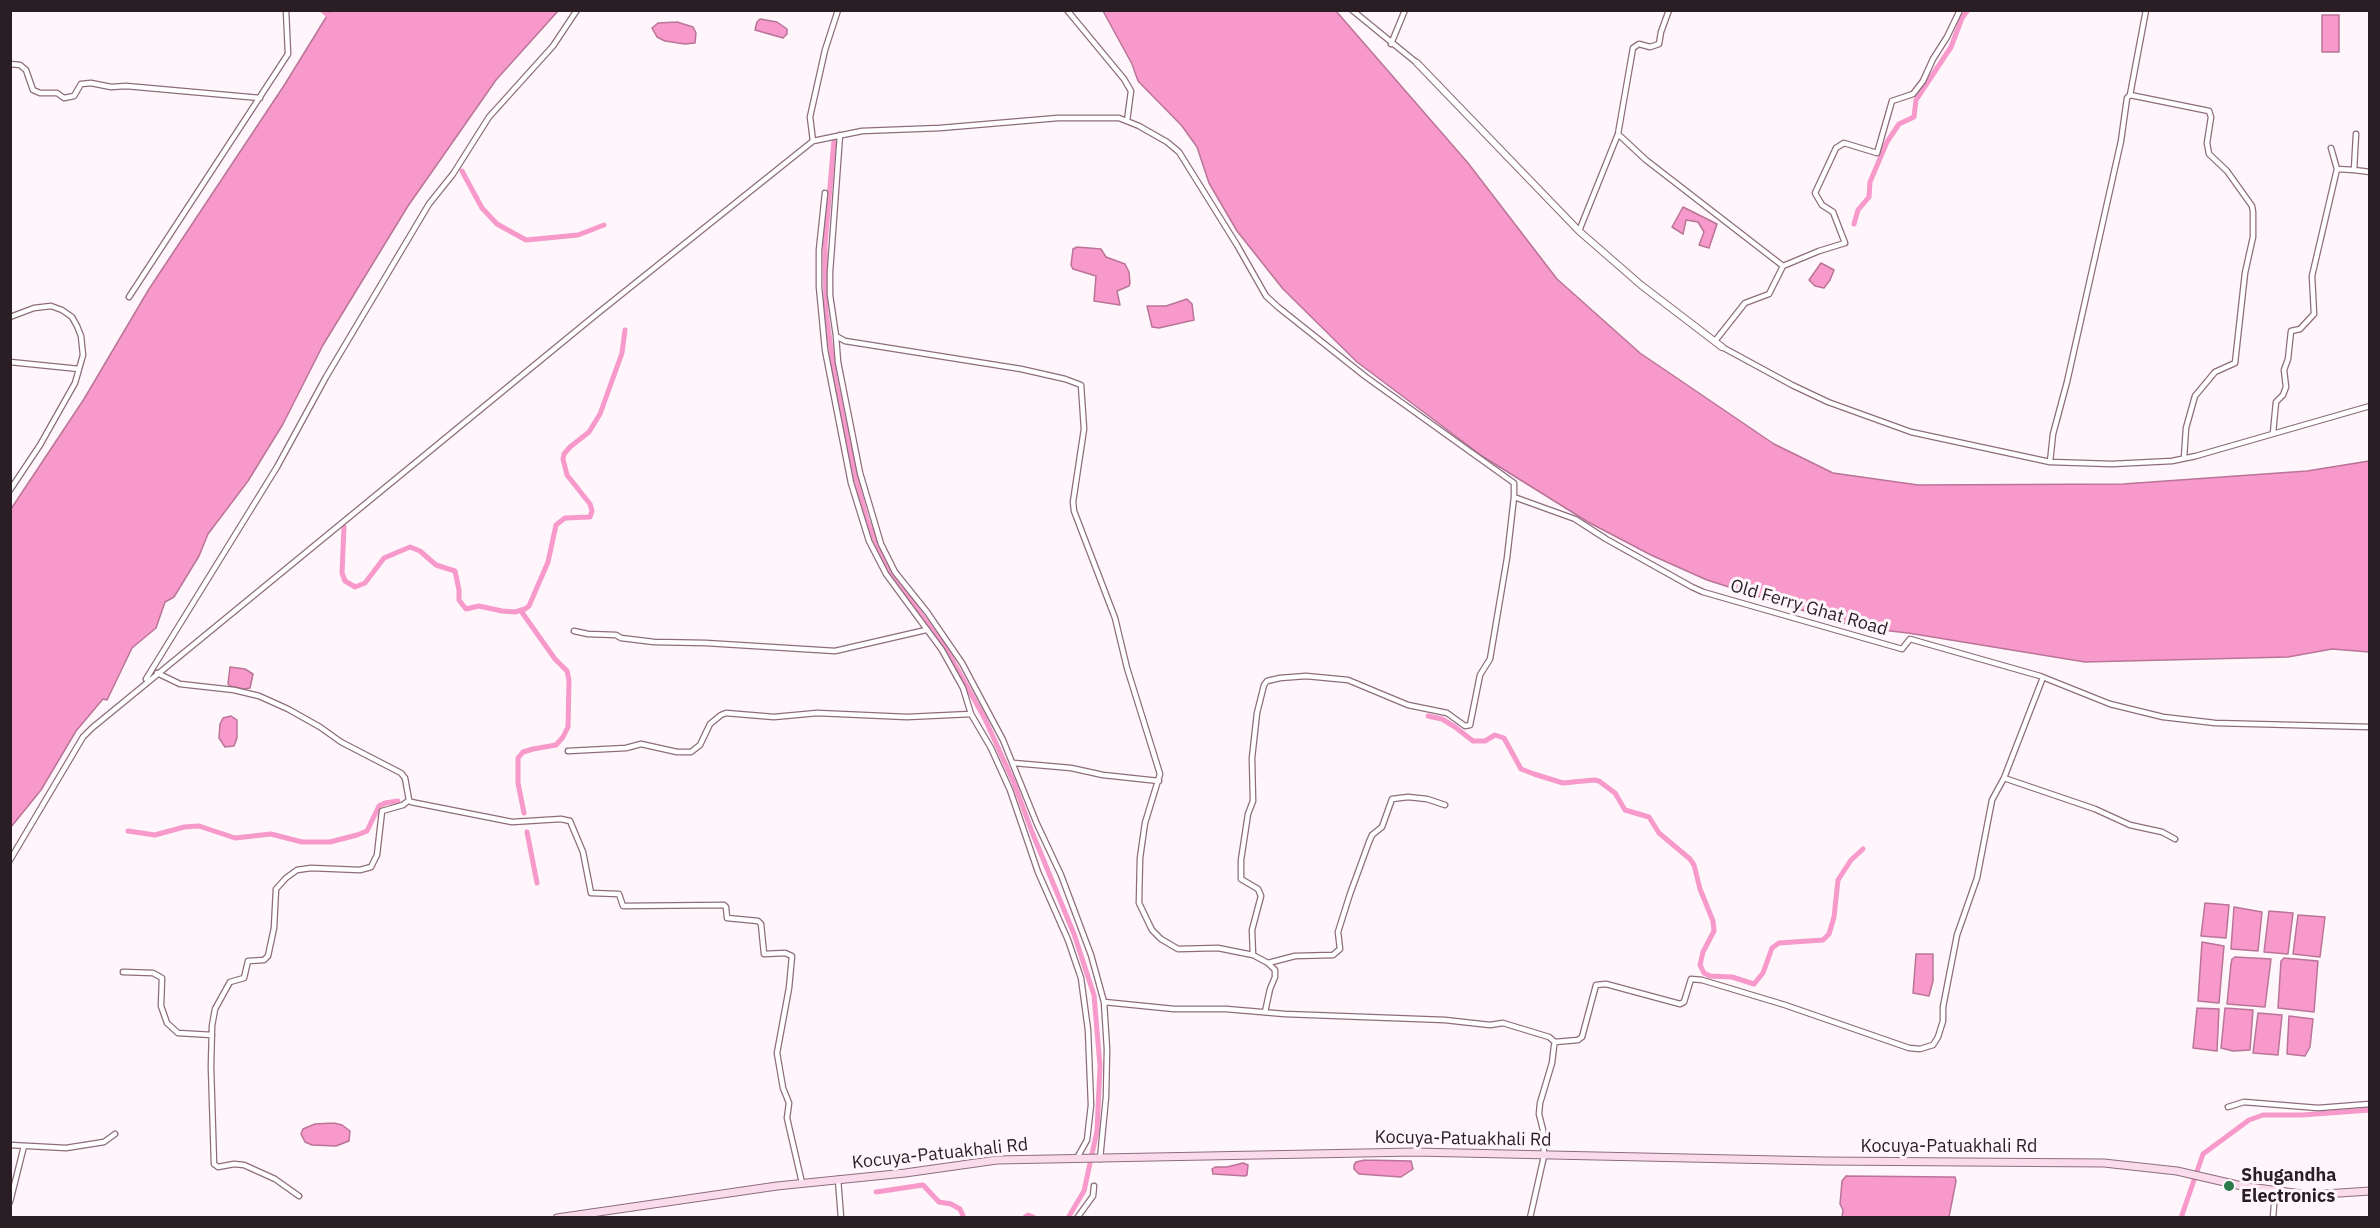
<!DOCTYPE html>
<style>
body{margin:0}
#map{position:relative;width:2380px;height:1228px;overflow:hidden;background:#fef6fa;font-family:"IBM Plex Sans",sans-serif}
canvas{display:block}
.frame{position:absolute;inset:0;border:12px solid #2a1d24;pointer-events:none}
</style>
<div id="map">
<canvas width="2380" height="1228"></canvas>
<div class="frame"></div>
</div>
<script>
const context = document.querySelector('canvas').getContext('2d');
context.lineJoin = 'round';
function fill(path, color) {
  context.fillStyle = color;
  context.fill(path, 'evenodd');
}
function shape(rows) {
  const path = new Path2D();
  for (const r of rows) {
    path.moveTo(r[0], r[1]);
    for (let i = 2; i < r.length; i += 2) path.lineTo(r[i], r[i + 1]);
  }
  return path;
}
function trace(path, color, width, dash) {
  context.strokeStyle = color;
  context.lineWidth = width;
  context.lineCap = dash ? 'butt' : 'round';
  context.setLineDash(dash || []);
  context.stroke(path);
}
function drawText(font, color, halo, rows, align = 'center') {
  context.font = font + ' "IBM Plex Sans",sans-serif';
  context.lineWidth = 6;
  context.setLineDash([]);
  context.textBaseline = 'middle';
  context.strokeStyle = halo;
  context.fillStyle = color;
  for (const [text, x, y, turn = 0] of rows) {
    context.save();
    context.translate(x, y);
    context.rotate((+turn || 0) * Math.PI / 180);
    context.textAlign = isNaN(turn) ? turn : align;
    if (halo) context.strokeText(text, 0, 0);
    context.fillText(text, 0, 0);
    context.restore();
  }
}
const water = shape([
 [330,11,558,11,496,80,408,206,323,345,283,424,248,481,208,534,199,556,174,597,165,602,156,628,132,648,107,700,103,699,76,731,41,790,11,827,11,509,84,399,149,289,285,84,330,11],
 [1103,11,1336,11,1468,163,1557,279,1640,353,1774,444,1833,473,1918,485,2123,484,2307,471,2369,461,2369,652,2332,649,2288,657,2085,662,1908,633,1855,627,1707,580,1651,555,1588,522,1482,456,1357,362,1283,289,1237,231,1209,183,1197,147,1182,126,1138,81,1132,64,1103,11],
 [2322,15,2339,15,2339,52,2322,52,2322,15],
 [760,19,777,22,787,29,787,34,783,38,755,30,757,22,760,19],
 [677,22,693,27,696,33,695,43,685,44,665,41,657,37,652,28,658,23,677,22],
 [1683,207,1717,224,1709,248,1699,245,1704,232,1698,222,1686,220,1683,234,1672,227,1683,207],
 [1077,247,1101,249,1106,257,1125,264,1129,272,1130,283,1129,286,1117,291,1120,305,1094,301,1096,276,1073,269,1071,265,1073,249,1077,247],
 [1821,263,1834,270,1830,280,1824,288,1815,286,1809,280,1821,263],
 [1187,299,1192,304,1194,320,1159,328,1152,327,1147,306,1166,306,1187,299],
 [230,667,245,669,253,674,250,688,244,689,230,686,228,684,230,667],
 [231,716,237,720,237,738,234,746,225,747,219,738,220,724,223,718,231,716],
 [2205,903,2229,905,2226,938,2201,936,2205,903],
 [2234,907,2262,912,2258,951,2231,949,2234,907],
 [2269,911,2293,913,2288,954,2264,952,2269,911],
 [2298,915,2325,917,2320,957,2293,954,2298,915],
 [2202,942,2224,946,2219,1003,2198,1001,2202,942],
 [1916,954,1933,954,1933,981,1929,996,1913,993,1916,954],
 [2235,957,2271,959,2265,1007,2227,1004,2231,964,2232,959,2235,957],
 [2284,958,2318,961,2314,1012,2278,1008,2281,961,2284,958],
 [2197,1008,2219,1009,2217,1051,2193,1048,2197,1008],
 [2225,1008,2253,1010,2250,1050,2233,1051,2221,1048,2225,1008],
 [2258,1013,2282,1015,2278,1055,2253,1053,2258,1013],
 [2289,1016,2313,1019,2310,1047,2305,1056,2287,1054,2289,1016],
 [334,1123,342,1125,350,1131,349,1141,336,1146,312,1145,305,1142,301,1134,303,1129,315,1124,334,1123],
 [1365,1160,1411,1161,1413,1169,1401,1177,1359,1174,1354,1169,1354,1165,1356,1162,1365,1160],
 [1243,1163,1248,1165,1247,1175,1245,1176,1213,1174,1212,1169,1215,1167,1227,1167,1243,1163],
 [1846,1176,1950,1177,1955,1177,1956,1181,1949,1217,1842,1217,1843,1210,1840,1204,1842,1181,1846,1176]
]);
const canal = shape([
 [322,10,333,19],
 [834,140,825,245,826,312,835,378,856,479,867,520,886,566,948,652,985,719,1014,783,1032,832,1074,934,1094,995,1100,1066,1097,1131,1084,1191,1068,1218],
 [462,171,482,208,497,224,526,240,578,235,604,225],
 [1854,224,1858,210,1869,197,1870,182,1887,142,1899,124,1914,117,1916,100,1951,47,1962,18,1968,10],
 [344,527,342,573,345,581,355,587,365,583,384,558,410,547,420,551,436,565,455,571,459,590,459,600,466,609,479,606,502,611,515,612,525,609,529,606,548,562,556,525,565,518,590,517,592,511,590,504,567,475,563,459,564,454,570,447,589,432,600,414,622,353,625,330],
 [521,611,555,659,567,671,569,680,568,727,563,737,556,745,533,749,523,752,518,758,518,783,524,813],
 [1428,716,1442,719,1455,727,1473,741,1485,741,1495,735,1504,738,1521,769,1534,774,1563,783,1594,780,1599,781,1615,793,1625,810,1649,817,1659,833,1690,859,1694,865,1700,889,1713,921,1714,931,1703,952,1700,965,1704,973,1710,976,1732,977,1754,984,1763,973,1772,948,1779,943,1823,940,1829,934,1834,917,1838,880,1851,860,1863,849],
 [128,831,155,835,184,827,199,826,235,838,271,834,302,842,330,842,357,835,367,831,379,806,385,803,398,801],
 [527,832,537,883],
 [876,1192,923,1185,939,1202,951,1204,960,1209,964,1218],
 [1024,1218,1028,1215,1035,1218],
 [2181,1218,2203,1154,2249,1120,2263,1115,2302,1115,2370,1110]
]);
const minor = shape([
 [1067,10,1124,79,1131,91,1127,121],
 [1352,10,1417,63],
 [1391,44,1405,10],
 [10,64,20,65,26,70,33,90,40,93,57,93,64,98,74,96,81,84,91,83,111,87,126,86,260,98],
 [2130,95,2146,10],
 [1618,134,1646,160,1783,266],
 [840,135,830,272,830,295,836,336,845,341,1021,369,1065,379,1081,385,1084,429,1073,502,1074,511,1115,618,1127,668,1160,774,1145,823,1140,858,1139,903,1152,930,1161,939,1178,949,1218,948,1253,955,1268,963,1275,970,1275,977,1270,989,1265,1012],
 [813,141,810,117,825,50,838,10],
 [2337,169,2354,170,2356,134],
 [2354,170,2370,172],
 [825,193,819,250,819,287,825,350,851,483,869,541,886,574,942,650,963,688,971,714,991,748,1010,790,1038,872,1068,940,1081,978,1088,1030,1091,1105,1087,1140,1077,1158],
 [1579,231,1618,134,1633,48,1639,44,1650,47,1659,44,1661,32,1669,10],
 [129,297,288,54,286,10],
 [10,317,34,308,51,306,62,310,72,317,77,326,81,336,83,355,75,383,40,445,10,490],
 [836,336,838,362,860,473,881,544,895,572,927,612,962,663,1003,740,1037,824,1061,875,1091,955,1104,1002,1107,1049,1106,1097,1100,1159],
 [1715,341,1745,303,1769,294,1783,266,1819,251,1845,243,1833,212,1822,205,1815,193,1830,161,1836,148,1844,143,1877,153,1892,101,1913,94,1923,81,1933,59,1947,37,1960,10],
 [1722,347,1792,385,1828,402,1911,432,2050,462,2112,464,2172,461,2196,456,2370,406],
 [10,362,79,369],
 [2273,433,2276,402,2283,395,2286,387,2284,370,2288,359,2291,331,2300,329,2314,314,2312,276,2337,169,2331,148],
 [2050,462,2053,434,2067,382,2121,141,2127,98,2130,95,2209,111,2211,117,2207,143,2209,154,2227,171,2252,206,2253,212,2253,237,2245,273,2235,363,2215,372,2195,396,2186,428,2184,458],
 [574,631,588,634,616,635,621,638,654,642,706,643,835,651,926,630],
 [157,673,180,684,234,690,259,696,288,709,320,727,341,742,401,773,405,778,409,800,411,802,512,822,561,819,570,821,583,852,591,893,619,894,623,906,724,905,726,907,727,918,758,921,761,924,764,954,785,953,792,956,789,988,777,1053,783,1088,789,1103,787,1118,802,1183],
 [146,679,277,467,326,377,429,204,453,174,489,117,553,46,577,10],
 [2042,680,2004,778,2095,809,2130,825,2162,832,2175,839],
 [568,751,626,748,641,744,677,752,691,752,700,745,710,724,721,715,726,713,774,717,817,713,907,717,971,714],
 [1014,763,1071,768,1103,775,1159,781],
 [10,860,83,737,92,728,598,313,813,141,862,131,940,128,1058,118,1119,118,1139,126,1167,142,1179,152,1237,245,1266,296,1278,307,1366,377,1514,483,1514,497,1575,519,1606,539,1692,587,1703,592,1902,649,1910,639,2040,676,2110,704,2163,717,2215,723,2370,727],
 [1253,955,1252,930,1261,896,1258,889,1241,879,1241,860,1248,814,1253,801,1252,758,1257,713,1264,685,1267,681,1280,678,1306,676,1348,680,1408,705,1447,713,1465,726,1470,725,1480,675,1490,659,1507,558,1514,497],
 [1268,963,1295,956,1333,955,1340,949,1338,932,1350,894,1369,842,1372,835,1382,827,1392,799,1408,797,1427,799,1445,805],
 [123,972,153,973,162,978,161,1006,167,1023,178,1033,212,1035],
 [1104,1002,1174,1009,1226,1009,1285,1014,1445,1020,1490,1025,1503,1023,1549,1037,1555,1042],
 [2228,1107,2244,1102,2318,1108,2370,1104],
 [10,1145,66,1148,104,1142,115,1134],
 [838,1179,841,1218],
 [299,1196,275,1179,244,1165,234,1164,218,1167,214,1164,211,1067,212,1026,215,1009,230,982,244,978,248,961,264,960,268,956,274,928,276,889,286,878,297,870,311,868,360,870,371,867,377,855,382,811,403,805,409,800],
 [10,1202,24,1146],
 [1077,1218,1093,1196,1094,1186],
 [1530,1218,1544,1156,1543,1130,1539,1114,1540,1103,1552,1063,1554,1046,1555,1042,1578,1040,1582,1037,1596,985,1606,984,1680,1004,1684,1002,1691,979,1702,980,1785,1005,1909,1048,1920,1049,1933,1045,1938,1037,1943,1021,1943,1007,1957,935,1977,878,1992,800,2004,778],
 [2273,1218,2275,1191]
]);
const tertiary = shape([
 [1417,63,1579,231,1641,285,1722,347]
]);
const secondary = shape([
 [557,1218,777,1186,905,1173,997,1160,1415,1152,1824,1161,2104,1163,2177,1171,2242,1186,2309,1195,2370,1191]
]);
const markers = [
 [2229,1186,6,"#29794a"]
];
const streetNames = [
 ["Old Ferry Ghat Road",1809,608,16],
 ["Kocuya-Patuakhali Rd",1463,1139,1],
 ["Kocuya-Patuakhali Rd",1949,1147],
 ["Kocuya-Patuakhali Rd",940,1154,-6]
];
const poiNames = [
 ["Shugandha",2241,1176],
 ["Electronics",2241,1197]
];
fill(water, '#f799ca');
trace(water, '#ba7498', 1.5);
trace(canal, '#f799ca', 5);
trace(minor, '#8d6d7c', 7);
trace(tertiary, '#8d6d7c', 8);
trace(secondary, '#8d6d7c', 9);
trace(minor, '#fff', 4.5);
trace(tertiary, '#fff', 6);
trace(secondary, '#f9dbeb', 7);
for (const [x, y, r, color] of markers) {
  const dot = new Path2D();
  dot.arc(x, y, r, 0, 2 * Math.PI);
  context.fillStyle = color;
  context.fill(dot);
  trace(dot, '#fef6fa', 2);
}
drawText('18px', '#2a1d24', '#fef6fa', streetNames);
drawText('bold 18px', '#2a1d24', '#fef6fa', poiNames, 'left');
</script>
